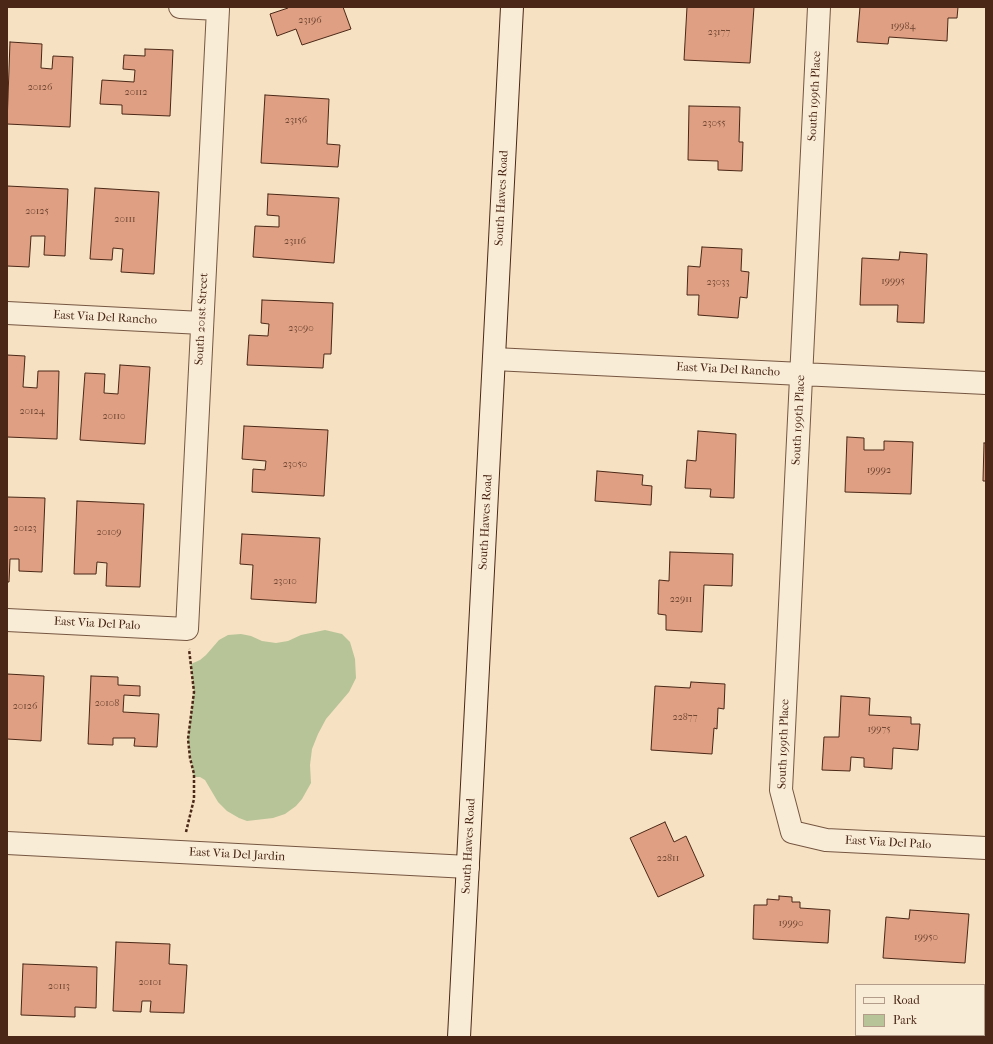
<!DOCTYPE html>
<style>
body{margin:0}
#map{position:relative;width:993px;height:1044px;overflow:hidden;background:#f6e1c2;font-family:"IM FELL French Canon",serif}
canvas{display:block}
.frame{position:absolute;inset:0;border:8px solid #4a2716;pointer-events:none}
.legend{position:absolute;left:855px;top:984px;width:130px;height:52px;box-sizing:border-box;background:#f9ecd7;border:1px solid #b39d8a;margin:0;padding:5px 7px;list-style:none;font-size:12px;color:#4a2716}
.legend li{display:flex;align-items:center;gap:8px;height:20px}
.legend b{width:20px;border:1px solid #b39d8a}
</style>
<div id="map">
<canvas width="993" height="1044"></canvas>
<div class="frame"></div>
<ul class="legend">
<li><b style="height:5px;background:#f9ecd7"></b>Road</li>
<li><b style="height:11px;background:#b6c498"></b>Park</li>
</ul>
</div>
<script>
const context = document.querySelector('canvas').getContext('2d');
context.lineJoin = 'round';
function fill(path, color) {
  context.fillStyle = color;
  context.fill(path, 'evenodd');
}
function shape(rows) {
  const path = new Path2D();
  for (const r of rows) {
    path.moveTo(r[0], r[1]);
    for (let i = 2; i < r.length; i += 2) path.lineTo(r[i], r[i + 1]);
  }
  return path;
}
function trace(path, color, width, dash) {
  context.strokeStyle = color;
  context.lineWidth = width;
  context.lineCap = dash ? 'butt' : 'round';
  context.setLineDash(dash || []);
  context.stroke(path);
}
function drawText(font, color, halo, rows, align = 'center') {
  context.font = font + ' "IM FELL French Canon",serif';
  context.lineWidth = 3;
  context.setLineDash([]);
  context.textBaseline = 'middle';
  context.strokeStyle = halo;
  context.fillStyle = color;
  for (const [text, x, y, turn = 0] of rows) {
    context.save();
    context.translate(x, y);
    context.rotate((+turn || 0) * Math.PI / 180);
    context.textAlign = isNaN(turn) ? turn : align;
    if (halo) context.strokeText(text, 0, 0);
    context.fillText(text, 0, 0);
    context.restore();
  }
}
const green = shape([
 [325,630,342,634,350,642,355,659,356,678,349,692,326,719,318,734,312,749,310,765,311,783,302,799,296,806,285,814,273,818,247,821,239,818,227,811,218,802,205,780,200,777,194,777,188,739,194,692,191,664,200,660,206,655,219,640,228,635,241,634,251,636,262,641,276,643,288,641,301,635]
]);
const building = shape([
 [287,7,343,7,351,29,302,45,296,29,277,36,270,14,288,8,287,7],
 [687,7,754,7,750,63,684,60,687,7],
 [860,7,958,7,957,18,948,18,947,41,889,37,888,44,857,42,860,7],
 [10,42,42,44,41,68,52,69,53,56,73,57,70,127,7,124,10,42],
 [145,49,173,50,170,116,122,114,122,105,100,104,102,80,134,82,135,70,123,69,124,55,145,56,145,49],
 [265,95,329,99,327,144,340,145,338,167,261,163,265,95],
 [689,106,740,107,739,142,743,142,742,171,718,170,718,161,688,160,689,106],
 [7,186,68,189,65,256,44,255,45,236,31,236,29,267,7,266,7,186],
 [95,188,159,192,154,274,121,272,123,249,113,248,112,260,90,259,95,188],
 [268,194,339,198,334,263,253,257,255,226,279,227,279,216,267,215,268,194],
 [702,247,742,249,741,271,749,272,747,298,740,297,738,318,698,315,699,295,687,295,688,266,700,267,702,247],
 [900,252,927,254,924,323,897,322,898,305,860,305,862,258,899,260,900,252],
 [262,300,333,303,331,354,324,354,323,368,247,365,249,335,268,336,269,324,261,323,262,300],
 [7,355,25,356,23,387,37,388,38,371,59,371,57,439,7,437,7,355],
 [120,365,150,367,145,444,80,440,85,373,105,374,104,393,118,394,120,365],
 [244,426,328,430,324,496,252,492,253,469,265,470,266,461,242,459,244,426],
 [698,431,736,434,734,498,710,497,711,489,685,488,687,460,696,461,698,431],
 [847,437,864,438,864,450,884,450,884,441,913,442,911,494,845,492,847,437],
 [984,443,986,443,986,481,983,481,984,443],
 [597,471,643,475,642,485,652,486,651,505,595,501,597,471],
 [7,497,45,498,42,572,19,571,19,559,10,559,9,582,7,582,7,497],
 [77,501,144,504,140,587,106,586,107,563,97,562,96,574,74,574,77,501],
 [242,534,320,538,316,603,251,599,253,565,240,564,242,534],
 [670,552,733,554,732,586,704,585,702,632,666,630,666,615,658,614,659,580,669,581,670,552],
 [7,674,44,676,41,741,7,739,7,674],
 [91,676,118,677,118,685,140,686,140,696,124,695,123,712,159,714,157,747,134,746,135,738,113,738,113,745,88,744,91,676],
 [691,682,725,684,724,709,718,708,717,729,714,728,712,754,651,750,655,686,690,688,691,682],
 [841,696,870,698,869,715,911,717,911,724,920,724,918,750,893,748,892,769,864,767,864,758,851,757,850,771,822,770,824,737,839,737,841,696],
 [665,822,674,842,686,836,704,876,658,897,630,838,665,822],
 [779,896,792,897,792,902,800,902,800,908,830,910,828,943,753,939,754,905,767,905,767,899,779,900,779,896],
 [910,910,969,914,965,963,883,958,886,917,909,919,910,910],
 [116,942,170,944,169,964,187,965,184,1013,150,1012,151,1001,142,1001,141,1012,113,1011,116,942],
 [23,964,97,967,96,1008,75,1007,75,1017,21,1015,23,964]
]);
const path = shape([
 [186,832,194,799,194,774,190,758,188,739,194,692,189,649]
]);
const street = shape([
 [819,7,781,790,792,832,826,840,986,848],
 [7,313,202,323],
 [494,359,986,383],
 [7,620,187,629,218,9,180,7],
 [7,843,468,867]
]);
const secondary = shape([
 [459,1037,512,7]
]);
const numberNames = [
 ["23196",310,21],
 ["19984",903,27],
 ["23177",719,33],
 ["20126",40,88],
 ["20112",136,93],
 ["23156",296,121],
 ["23055",714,124],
 ["20125",37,212],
 ["20111",125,220],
 ["23116",295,242],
 ["19995",893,282],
 ["23033",718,283],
 ["23090",301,329],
 ["20124",32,412],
 ["20110",114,417],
 ["23050",295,465],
 ["19992",879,471],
 ["20123",25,529],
 ["20109",109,533],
 ["23010",285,582],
 ["22911",681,600],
 ["20108",107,704],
 ["20126",25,707],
 ["22877",685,718],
 ["19975",879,730],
 ["22811",668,859],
 ["19990",791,924],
 ["19950",926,938],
 ["20101",150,983],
 ["20113",59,987]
];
const streetNames = [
 ["South 199th Place",815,96,-87],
 ["South Hawes Road",502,198,-87],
 ["East Via Del Rancho",105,318,3],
 ["South 201st Street",202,319,-87],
 ["East Via Del Rancho",728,370,3],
 ["South 199th Place",799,420,-87],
 ["South Hawes Road",486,522,-87],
 ["East Via Del Palo",97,624,3],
 ["South 199th Place",784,744,-88],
 ["East Via Del Palo",888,843,3],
 ["South Hawes Road",469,846,-87],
 ["East Via Del Jardin",237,855,3]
];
fill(green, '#b6c498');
fill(building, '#de9f83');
trace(building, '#4a2716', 1);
trace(street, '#755641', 24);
trace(secondary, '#4a2716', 24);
trace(path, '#4a2716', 2.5, [3, 2]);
trace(street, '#f9ecd7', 22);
trace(secondary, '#f9ecd7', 22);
drawText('10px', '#6f4531', null, numberNames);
drawText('12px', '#4a2716', '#f9ecd7', streetNames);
</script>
